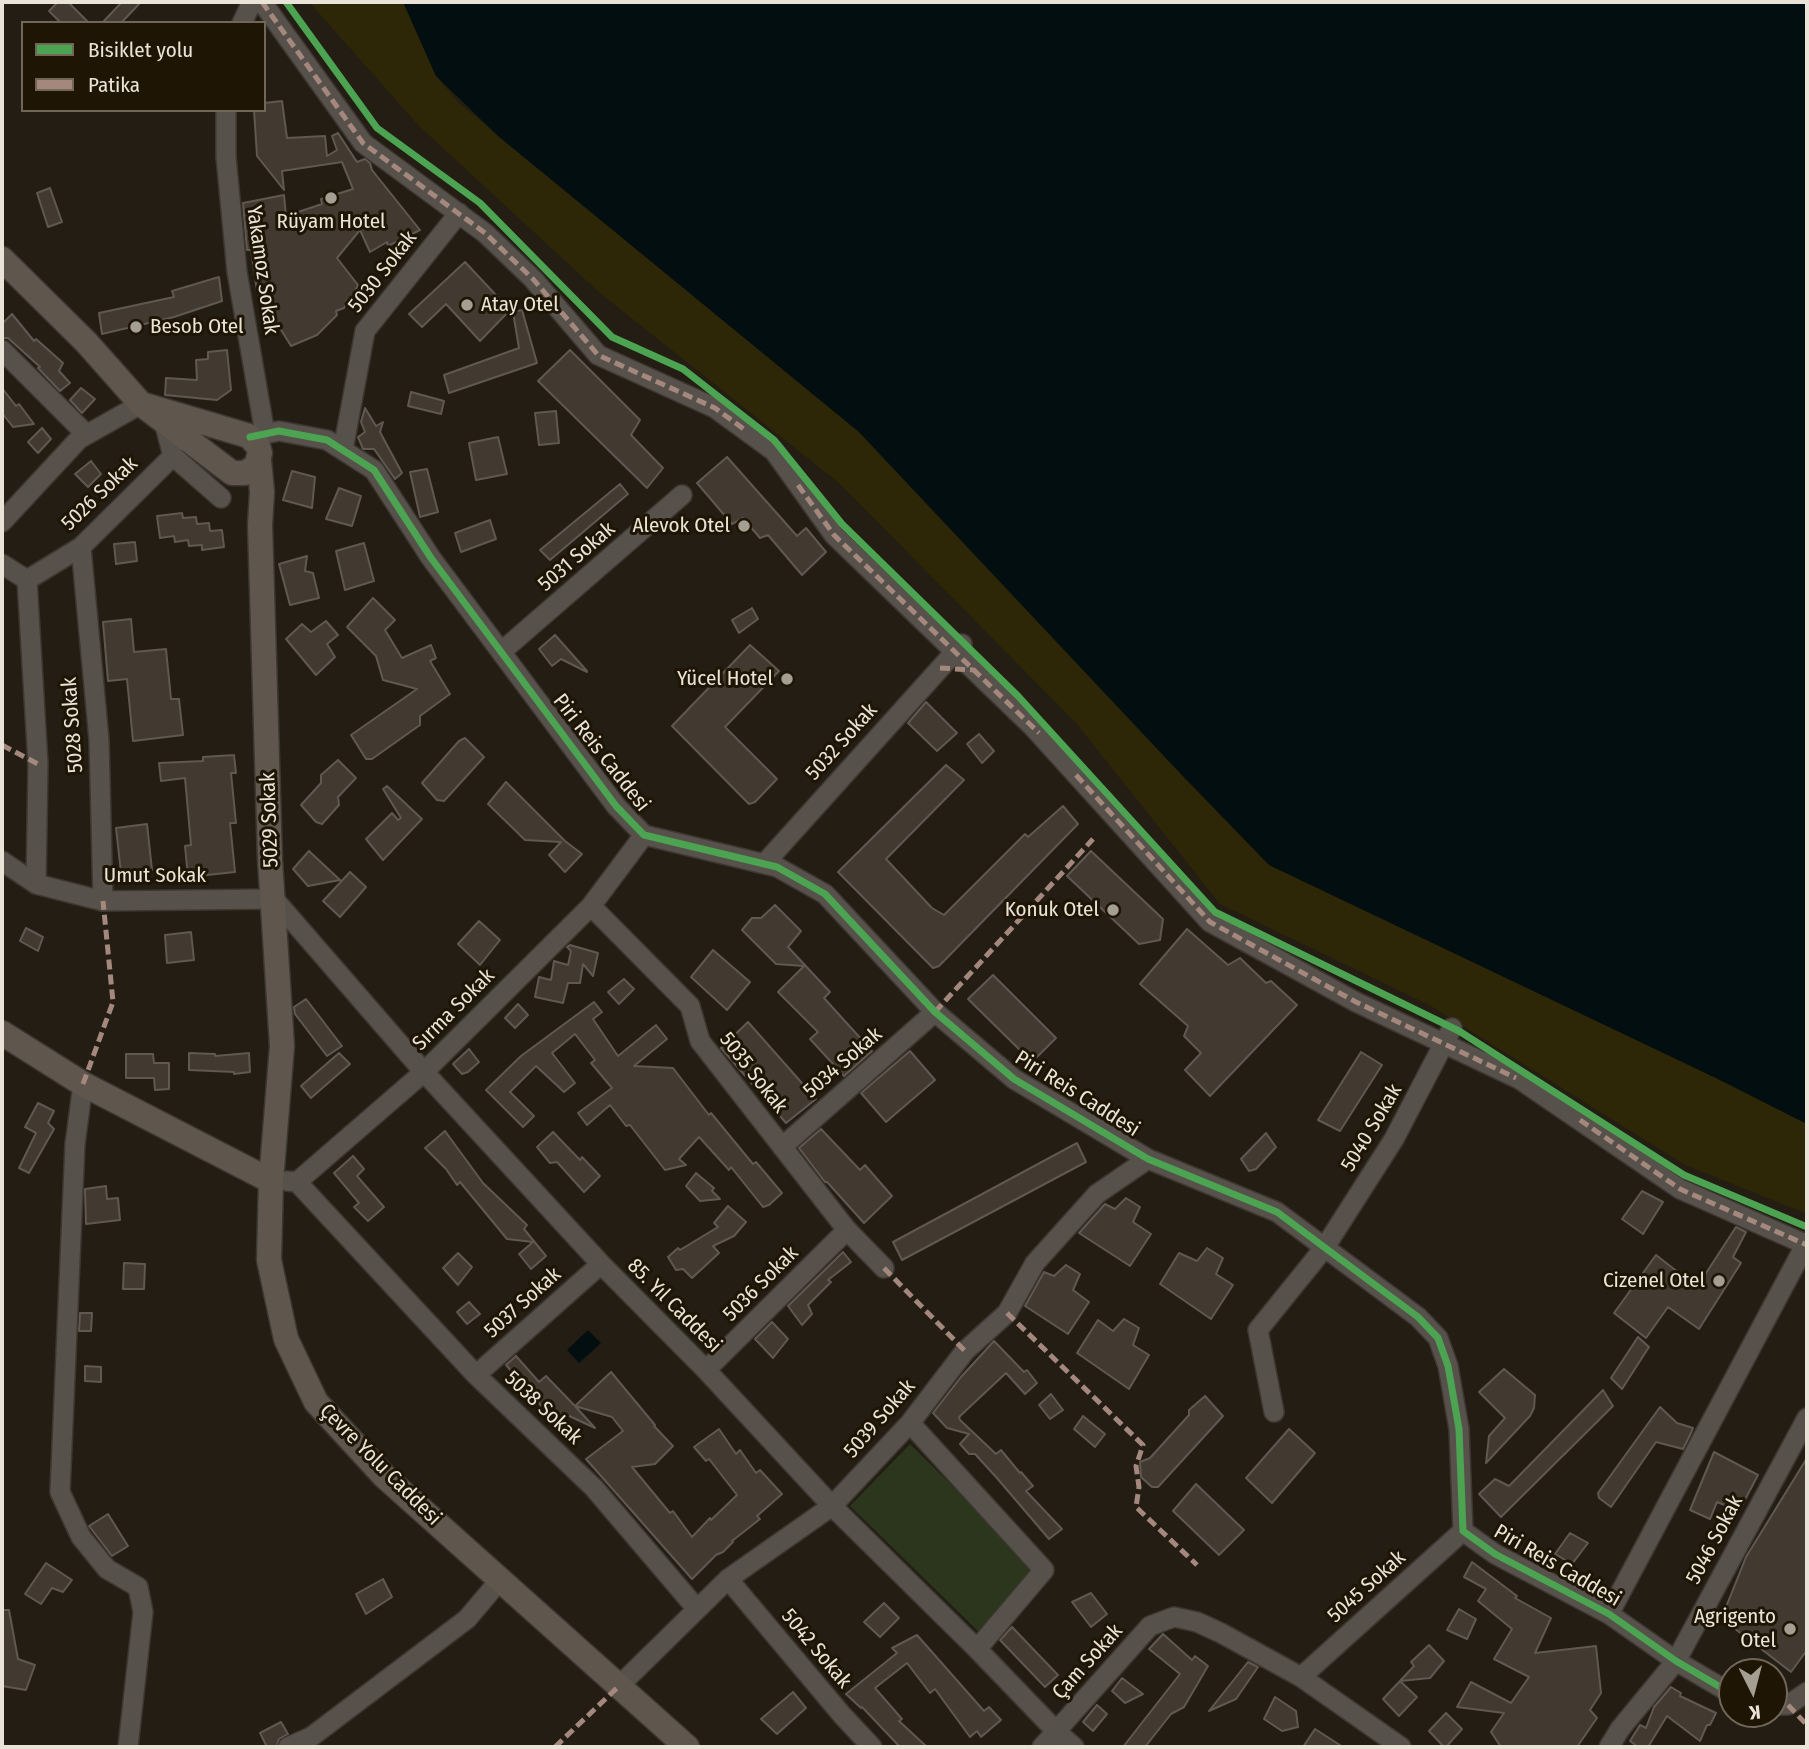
<!DOCTYPE html>
<meta charset="utf-8">
<style>
body{margin:0}
#map{position:relative;width:1809px;height:1749px;overflow:hidden;background:#231d13;font-family:"Fira Sans Condensed",sans-serif}
canvas{display:block}
.frame{position:absolute;inset:0;border:4px solid #eae3d8;pointer-events:none}
.legend{position:absolute;left:21px;top:21px;width:245px;height:91px;box-sizing:border-box;background:#1f1505;border:2px solid #706759;margin:0;padding:9px 12px;list-style:none;font-size:21px;color:#eae3d8}
.legend li{display:flex;align-items:center;gap:14px;height:35px}
.legend b{width:35px;border:2px solid #706759}
.north{position:absolute;left:1718px;top:1658px;width:70px;height:70px;box-sizing:border-box;background:#1f1505;border:2px solid #706759;border-radius:50%;rotate:174deg;font-size:19px;font-weight:700;line-height:28px;text-align:center;color:#eae3d8}
.north::after{content:'';display:block;margin:auto;width:24px;height:32px;background:#a49e93;clip-path:polygon(50% 0,100% 100%,50% 72%,0 100%)}
</style>
<div id="map">
<canvas width="1809" height="1749"></canvas>
<div class="frame"></div>
<ul class="legend">
<li><b style="height:9px;background:#4ca352"></b>Bisiklet yolu</li>
<li><b style="height:9px;background:#a5887d"></b>Patika</li>
</ul>
<div class="north">K</div>
</div>
<script>
const context = document.querySelector('canvas').getContext('2d');
context.lineJoin = 'round';
function fill(path, color) {
  context.fillStyle = color;
  context.fill(path, 'evenodd');
}
function shape(rows) {
  const path = new Path2D();
  for (const r of rows) {
    path.moveTo(r[0], r[1]);
    for (let i = 2; i < r.length; i += 2) path.lineTo(r[i], r[i + 1]);
  }
  return path;
}
function trace(path, color, width, dash) {
  context.strokeStyle = color;
  context.lineWidth = width;
  context.lineCap = dash ? 'butt' : 'round';
  context.setLineDash(dash || []);
  context.stroke(path);
}
function drawText(font, color, halo, rows, align = 'center') {
  context.font = font + ' "Fira Sans Condensed",sans-serif';
  context.lineWidth = 6;
  context.setLineDash([]);
  context.textBaseline = 'middle';
  context.strokeStyle = halo;
  context.fillStyle = color;
  for (const [text, x, y, turn = 0] of rows) {
    context.save();
    context.translate(x, y);
    context.rotate((+turn || 0) * Math.PI / 180);
    context.textAlign = isNaN(turn) ? turn : align;
    if (halo) context.strokeText(text, 0, 0);
    context.fillText(text, 0, 0);
    context.restore();
  }
}
const green = shape([
 [910,1444,1039,1571,979,1632,850,1506]
]);
const sand = shape([
 [309,2,403,2,436,76,459,103,859,432,1179,772,1269,865,1718,1079,1807,1124,1807,1214,1685,1165,1429,1005,1220,904,1076,723,839,483,601,294,420,127]
]);
const water = shape([
 [403,2,1807,2,1807,1124,1718,1079,1269,865,1179,772,859,432,498,136,436,76],
 [588,1330,601,1343,579,1363,567,1350]
]);
const building = shape([
 [58,2,68,2,89,23,61,23,49,11,58,2],
 [122,2,141,2,121,23,102,23,122,2],
 [282,101,287,138,325,136,327,156,337,150,332,136,338,133,357,162,365,159,370,163,372,170,420,230,388,246,387,242,370,252,360,230,337,258,358,285,351,300,347,300,344,308,336,311,337,315,317,335,291,346,257,291,251,250,247,250,243,203,284,195,286,216,322,204,321,199,353,189,342,162,282,171,284,190,257,156,254,110,264,110,264,103,282,101],
 [50,188,62,222,48,227,37,193,50,188],
 [465,262,510,310,480,341,446,304,422,327,409,314,465,262],
 [219,277,222,301,174,317,102,334,99,313,174,297,172,291,219,277],
 [522,310,537,363,449,393,444,375,519,348,513,312,522,310],
 [12,314,34,341,36,339,63,363,59,371,70,383,60,391,38,368,40,367,8,338,2,338,2,324,12,314],
 [227,350,231,390,217,400,165,395,166,378,197,380,196,360,208,359,208,352,227,350],
 [570,350,640,420,631,435,663,468,647,488,538,381,570,350],
 [2,388,16,406,19,404,34,424,13,427,2,413,2,388],
 [81,388,95,399,82,413,70,400,81,388],
 [411,392,444,401,441,414,408,406,411,392],
 [365,408,376,426,383,422,380,432,402,473,395,479,374,449,363,449,358,437,365,432,361,422,365,408],
 [556,411,559,443,539,445,535,413,556,411],
 [42,428,51,439,38,453,28,442,42,428],
 [498,437,507,474,476,480,469,443,498,437],
 [727,457,797,536,806,528,826,552,802,575,768,535,760,538,743,518,732,524,697,483,727,457],
 [91,461,101,474,88,487,75,474,91,461],
 [427,469,438,512,420,517,410,472,427,469],
 [292,471,315,477,312,508,283,500,292,471],
 [620,484,628,494,550,560,540,550,620,484],
 [339,488,361,496,352,526,326,519,339,488],
 [182,513,183,518,196,517,197,524,209,523,210,531,222,530,224,547,202,550,202,545,189,546,188,540,175,542,174,536,160,538,157,516,182,513],
 [490,520,496,539,461,552,455,533,490,520],
 [135,542,137,561,116,564,114,544,135,542],
 [364,543,374,581,345,590,336,551,364,543],
 [307,556,305,571,313,573,319,598,290,605,279,564,307,556],
 [373,598,395,620,385,630,402,658,431,645,436,658,430,661,450,694,420,716,420,725,372,759,366,759,351,735,417,689,383,680,376,656,347,627,373,598],
 [752,608,758,619,739,633,732,620,752,608],
 [131,619,134,652,166,649,171,699,179,699,183,735,133,741,127,679,108,681,103,622,131,619],
 [326,621,338,635,327,644,335,657,316,675,286,639,302,624,311,632,326,621],
 [555,635,587,671,587,672,561,659,552,666,539,649,555,635],
 [750,645,779,671,725,727,777,779,755,802,749,804,672,726,750,645],
 [926,702,957,733,937,751,908,723,926,702],
 [979,734,994,751,982,763,967,744,979,734],
 [465,738,484,757,444,801,437,800,422,783,459,741,465,738],
 [234,755,236,773,231,773,236,823,230,823,235,872,188,877,185,846,191,845,185,778,161,781,159,763,203,761,203,757,234,755],
 [338,760,356,778,338,797,339,805,322,824,316,822,301,805,321,783,321,775,338,760],
 [946,765,964,780,886,859,932,908,944,915,1025,834,1028,837,1063,806,1078,824,939,966,933,968,838,872,946,765],
 [506,782,565,841,582,854,565,872,549,855,561,842,525,840,488,804,506,782],
 [387,786,422,819,383,860,366,839,392,813,398,820,401,818,383,789,387,786],
 [147,824,152,870,121,873,116,828,147,824],
 [309,851,340,880,308,886,293,869,309,851],
 [1091,851,1163,919,1160,940,1139,944,1067,876,1091,851],
 [350,872,366,887,340,917,323,901,350,872],
 [775,905,801,931,788,947,830,992,824,998,872,1051,844,1076,810,1039,818,1032,778,992,804,966,776,964,742,930,752,918,761,918,775,905],
 [479,921,500,940,480,965,458,944,479,921],
 [26,928,43,937,38,951,20,941,26,928],
 [1187,929,1228,965,1240,958,1266,983,1271,981,1297,1005,1210,1096,1185,1070,1201,1053,1184,1036,1188,1026,1140,984,1187,929],
 [191,932,194,960,167,963,165,935,191,932],
 [570,945,598,953,593,976,583,964,580,983,568,983,563,1003,535,997,539,977,551,980,554,961,568,965,571,951,567,947,570,945],
 [713,950,750,982,727,1010,691,977,713,950],
 [993,975,1056,1038,1037,1057,1030,1060,968,999,993,975],
 [624,979,634,989,619,1004,608,992,624,979],
 [306,999,342,1046,327,1056,295,1014,294,1007,306,999],
 [594,1002,602,1012,593,1019,618,1056,656,1025,667,1039,634,1066,673,1068,709,1115,711,1113,753,1164,756,1162,782,1193,769,1205,763,1207,731,1167,729,1170,699,1137,679,1159,686,1165,665,1170,630,1125,626,1126,610,1105,587,1125,578,1113,612,1088,591,1063,595,1060,575,1034,552,1053,575,1083,564,1092,536,1066,510,1092,534,1116,523,1127,486,1090,521,1056,594,1002],
 [518,1004,528,1015,515,1028,505,1018,518,1004],
 [748,1022,816,1099,786,1123,721,1048,748,1022],
 [469,1049,479,1062,468,1072,462,1074,453,1064,469,1049],
 [910,1051,935,1080,886,1122,861,1093,910,1051],
 [1361,1052,1382,1065,1340,1131,1318,1120,1361,1052],
 [189,1053,215,1054,215,1056,249,1053,250,1072,234,1074,234,1072,189,1070,189,1053],
 [339,1053,350,1064,311,1098,301,1086,339,1053],
 [126,1054,153,1054,154,1063,169,1063,169,1089,155,1090,154,1078,126,1078,126,1054],
 [38,1103,54,1111,48,1123,54,1129,29,1173,19,1168,36,1133,25,1127,38,1103],
 [821,1129,860,1170,865,1165,892,1196,864,1223,827,1182,825,1182,799,1148,821,1129],
 [445,1131,483,1183,527,1225,524,1229,546,1256,531,1269,519,1254,533,1242,507,1239,460,1182,457,1185,446,1169,425,1148,445,1131],
 [553,1132,580,1160,582,1157,600,1176,584,1192,557,1162,550,1163,537,1147,553,1132],
 [1266,1133,1276,1147,1256,1169,1249,1171,1241,1159,1266,1133],
 [1077,1143,1086,1162,902,1260,893,1242,1077,1143],
 [353,1156,364,1169,357,1176,384,1207,368,1221,354,1207,359,1203,334,1173,353,1156],
 [696,1173,714,1188,712,1191,720,1199,700,1201,686,1186,696,1173],
 [106,1186,107,1199,118,1198,120,1220,86,1224,85,1189,106,1186],
 [1642,1191,1663,1202,1643,1234,1622,1219,1642,1191],
 [1126,1198,1140,1207,1133,1222,1151,1234,1130,1266,1079,1233,1105,1204,1115,1209,1126,1198],
 [728,1206,746,1222,734,1236,713,1246,719,1253,692,1278,683,1269,676,1270,668,1257,678,1248,680,1250,718,1227,714,1223,728,1206],
 [1736,1227,1746,1232,1733,1257,1741,1263,1699,1329,1668,1307,1646,1338,1614,1313,1656,1255,1697,1287,1736,1227],
 [1207,1248,1223,1258,1216,1274,1233,1285,1211,1319,1160,1284,1179,1253,1197,1261,1207,1248],
 [843,1252,851,1262,828,1280,831,1282,808,1305,812,1314,802,1325,788,1306,843,1252],
 [458,1253,472,1267,458,1285,443,1268,458,1253],
 [124,1263,145,1264,144,1289,123,1289,124,1263],
 [1066,1265,1080,1274,1073,1290,1089,1302,1068,1334,1025,1306,1044,1272,1054,1276,1066,1265],
 [469,1302,480,1314,467,1324,457,1312,469,1302],
 [80,1313,92,1313,91,1331,79,1331,80,1313],
 [1124,1319,1139,1328,1133,1345,1149,1355,1129,1389,1077,1353,1098,1320,1113,1331,1124,1319],
 [772,1322,788,1339,773,1358,755,1339,772,1322],
 [1638,1337,1649,1347,1622,1389,1611,1378,1638,1337],
 [994,1341,1024,1372,1027,1370,1037,1383,1025,1394,1006,1373,959,1417,960,1420,996,1454,1001,1450,1020,1473,1021,1472,1033,1486,1026,1491,1062,1529,1049,1539,996,1477,975,1454,969,1454,960,1444,969,1434,947,1428,933,1413,961,1377,994,1341],
 [516,1356,539,1382,546,1376,575,1406,611,1372,655,1425,654,1426,673,1446,655,1464,632,1467,670,1513,673,1511,692,1537,710,1518,711,1520,737,1495,709,1459,706,1461,694,1447,719,1429,736,1454,740,1450,756,1473,760,1470,782,1494,757,1516,760,1519,732,1541,733,1542,723,1552,716,1555,692,1579,586,1459,623,1431,612,1417,575,1406,595,1428,567,1415,558,1421,550,1416,506,1365,516,1356],
 [85,1366,101,1367,101,1382,85,1381,85,1366],
 [1504,1369,1535,1395,1534,1408,1530,1416,1486,1463,1489,1436,1505,1418,1479,1392,1504,1369],
 [1603,1390,1613,1406,1501,1517,1479,1494,1495,1479,1509,1486,1603,1390],
 [1051,1394,1063,1410,1050,1419,1039,1405,1051,1394],
 [1205,1396,1223,1416,1158,1487,1152,1487,1141,1477,1140,1462,1150,1458,1189,1415,1189,1410,1205,1396],
 [1660,1407,1677,1423,1693,1428,1691,1433,1683,1449,1656,1442,1611,1507,1599,1498,1598,1493,1660,1407],
 [1083,1416,1105,1434,1095,1447,1074,1429,1083,1416],
 [1289,1429,1315,1453,1272,1503,1246,1478,1289,1429],
 [1714,1452,1758,1475,1739,1511,1717,1502,1710,1519,1690,1510,1714,1452],
 [1807,1458,1807,1650,1791,1672,1730,1625,1726,1607,1746,1557,1807,1458],
 [1196,1484,1244,1530,1219,1555,1173,1511,1196,1484],
 [108,1514,128,1546,112,1556,89,1526,108,1514],
 [1570,1533,1588,1543,1572,1564,1555,1554,1570,1533],
 [1472,1562,1517,1596,1515,1598,1551,1618,1535,1653,1596,1646,1601,1693,1590,1710,1597,1718,1577,1747,1501,1747,1491,1732,1504,1713,1457,1707,1471,1682,1511,1703,1529,1677,1494,1659,1512,1629,1478,1601,1486,1589,1464,1577,1472,1562],
 [46,1563,72,1580,63,1592,52,1588,41,1604,25,1594,46,1563],
 [383,1579,392,1597,366,1614,356,1594,383,1579],
 [1091,1593,1107,1614,1091,1627,1072,1602,1091,1593],
 [884,1603,899,1618,880,1637,864,1622,884,1603],
 [1459,1609,1476,1619,1467,1639,1447,1630,1459,1609],
 [2,1610,9,1610,18,1659,35,1665,26,1690,2,1686,2,1610],
 [1012,1627,1058,1675,1045,1687,1000,1640,1012,1627],
 [1163,1634,1192,1660,1195,1656,1208,1666,1184,1707,1171,1714,1145,1747,1123,1747,1180,1674,1149,1649,1163,1634],
 [917,1635,984,1711,989,1707,1001,1720,981,1737,977,1731,970,1737,935,1689,930,1693,907,1663,875,1688,902,1719,899,1721,927,1747,900,1747,862,1707,861,1708,846,1694,897,1653,892,1648,917,1635],
 [1429,1645,1444,1661,1430,1678,1400,1681,1414,1666,1411,1662,1429,1645],
 [1248,1662,1258,1667,1236,1699,1209,1711,1248,1662],
 [1122,1678,1143,1694,1125,1703,1112,1691,1122,1678],
 [1400,1681,1417,1697,1399,1716,1383,1699,1400,1681],
 [1671,1687,1681,1693,1680,1696,1716,1713,1710,1725,1707,1725,1700,1741,1667,1716,1648,1747,1638,1747,1630,1741,1640,1725,1646,1728,1654,1707,1671,1687],
 [793,1692,806,1708,777,1734,761,1719,793,1692],
 [1275,1697,1296,1711,1298,1727,1282,1731,1264,1719,1275,1697],
 [1097,1705,1107,1714,1093,1731,1083,1722,1097,1705],
 [1446,1713,1462,1729,1446,1747,1444,1747,1429,1731,1446,1713],
 [281,1722,288,1734,279,1739,276,1747,267,1747,260,1733,281,1722],
 [1315,1729,1343,1747,1303,1747,1315,1729]
]);
const minor = shape([
 [262,2,363,143,485,233,533,279,598,355,715,408,774,451,834,535,1034,728,1210,922,1356,1002,1519,1079,1680,1189,1807,1245],
 [242,23,252,2],
 [226,110,226,157,237,272,265,434],
 [2,350,86,434],
 [250,437,279,431,327,440,374,470,431,558,616,806,644,835,777,867,825,894,935,1012,1014,1079,1148,1159,1277,1212,1418,1317,1438,1338,1448,1366,1459,1429,1463,1531,1495,1554,1609,1614,1676,1661,1732,1694],
 [343,450,365,331,459,213],
 [173,456,221,498],
 [2,522,79,439,141,404],
 [81,547,99,740,103,901],
 [2,564,27,580],
 [27,580,38,764,36,884],
 [27,580,81,547,173,456,164,422],
 [501,652,682,495],
 [2,861,36,884,103,901,274,899,424,1072,601,1264,706,1370,832,1506,977,1649,1056,1731,1074,1747],
 [764,864,962,644],
 [591,906,690,1006,700,1041,847,1230,884,1268],
 [83,1084,75,1144,60,1492,81,1537,107,1569,138,1587,143,1612,128,1747],
 [782,1147,935,1012],
 [286,1181,297,1182,424,1072,591,906,644,835],
 [297,1182,476,1375,594,1488,697,1609],
 [706,1370,847,1230],
 [476,1375,601,1264],
 [1274,1412,1258,1330,1325,1247,1394,1139,1452,1028],
 [910,1423,1044,1570,977,1649],
 [728,1579,842,1715,872,1747],
 [1609,1614,1807,1242],
 [1301,1677,1463,1531],
 [619,1686,728,1579,832,1506,910,1423,965,1351,1007,1313,1035,1263,1097,1194,1148,1159],
 [1774,1705,1788,1705,1807,1692],
 [288,1747,311,1737,467,1619,500,1580],
 [1042,1747,1150,1626,1174,1617,1197,1622,1221,1633,1301,1677,1401,1747],
 [1609,1747,1620,1729,1676,1661,1807,1418]
]);
const major = shape([
 [2,259,86,342,141,404,232,473,245,473,256,466,260,453,258,446,249,436,141,404],
 [259,460,262,492,260,525,270,860,282,1046,271,1181,269,1260,286,1339,316,1402,384,1476,687,1747],
 [2,1033,83,1084,271,1181]
]);
const quiet = shape([
 [262,2,363,143,485,233,533,279,598,355,715,408,745,430],
 [798,485,834,535,1039,733],
 [940,668,974,670],
 [2,745,38,764],
 [1076,775,1210,922,1356,1002,1516,1078],
 [935,1012,1093,839],
 [83,1084,113,1002,103,901],
 [1580,1120,1680,1189,1807,1245],
 [884,1268,965,1351],
 [1007,1313,1143,1445,1136,1466,1139,1487,1136,1507,1197,1565],
 [1788,1705,1807,1725],
 [555,1747,619,1686]
]);
const cycleway = shape([
 [286,2,377,128,480,203,612,337,683,369,774,440,842,524,1018,696,1215,912,1459,1031,1684,1175,1807,1227],
 [250,437,279,431,327,440,374,470,431,558,616,806,644,835,777,867,825,894,935,1012,1014,1079,1148,1159,1277,1212,1418,1317,1438,1338,1448,1366,1459,1429,1463,1531,1495,1554,1609,1614,1676,1661,1732,1694]
]);
const markers = [
 [331,198,7,"#a49e93"],
 [467,305,7,"#a49e93"],
 [136,327,7,"#a49e93"],
 [744,526,7,"#a49e93"],
 [787,679,7,"#a49e93"],
 [1113,910,7,"#a49e93"],
 [1719,1281,7,"#a49e93"],
 [1790,1629,7,"#a49e93"]
];
const poiNames = [
 ["Rüyam Hotel",331,222,"center"],
 ["Atay Otel",481,305,"left"],
 ["Besob Otel",150,327,"left"],
 ["Alevok Otel",730,526],
 ["Yücel Hotel",773,679],
 ["Konuk Otel",1099,910],
 ["Cizenel Otel",1705,1281],
 ["Agrigento",1776,1617],
 ["Otel",1776,1641]
];
const streetNames = [
 ["Yakamoz Sokak",262,270,82],
 ["5030 Sokak",383,272,-52],
 ["5026 Sokak",100,494,-44],
 ["5031 Sokak",577,557,-41],
 ["5028 Sokak",73,725,-94],
 ["5032 Sokak",842,742,-48],
 ["Piri Reis Caddesi",601,753,52],
 ["5029 Sokak",270,820,-92],
 ["Umut Sokak",155,876],
 ["Sırma Sokak",454,1010,-45],
 ["5034 Sokak",843,1063,-41],
 ["5035 Sokak",753,1073,52],
 ["Piri Reis Caddesi",1077,1094,32],
 ["5040 Sokak",1372,1128,-59],
 ["5036 Sokak",761,1284,-45],
 ["5037 Sokak",523,1303,-42],
 ["85. Yıl Caddesi",674,1306,45],
 ["5038 Sokak",543,1408,43],
 ["5039 Sokak",880,1419,-49],
 ["Çevre Yolu Caddesi",380,1465,45],
 ["5046 Sokak",1715,1540,-62],
 ["Piri Reis Caddesi",1557,1566,30],
 ["5045 Sokak",1367,1587,-42],
 ["5042 Sokak",816,1649,50],
 ["Çam Sokak",1088,1662,-48]
];
fill(green, '#2b361d');
fill(sand, '#2d2607');
fill(water, '#030e10');
fill(building, '#423931');
trace(building, '#605851', 2);
trace(minor, '#3c3731', 22);
trace(major, '#3c3731', 27);
trace(minor, '#56514a', 19);
trace(major, '#5f574e', 24);
trace(quiet, '#a5887d', 5, [10, 5]);
trace(cycleway, '#4ca352', 7);
for (const [x, y, r, color] of markers) {
  const dot = new Path2D();
  dot.arc(x, y, r, 0, 2 * Math.PI);
  context.fillStyle = color;
  context.fill(dot);
  trace(dot, '#1f1505', 2.5);
}
drawText('21px', '#eae3d8', '#1f1505', poiNames, 'right');
drawText('21px', '#eae3d8', '#1f1505', streetNames);
</script>
